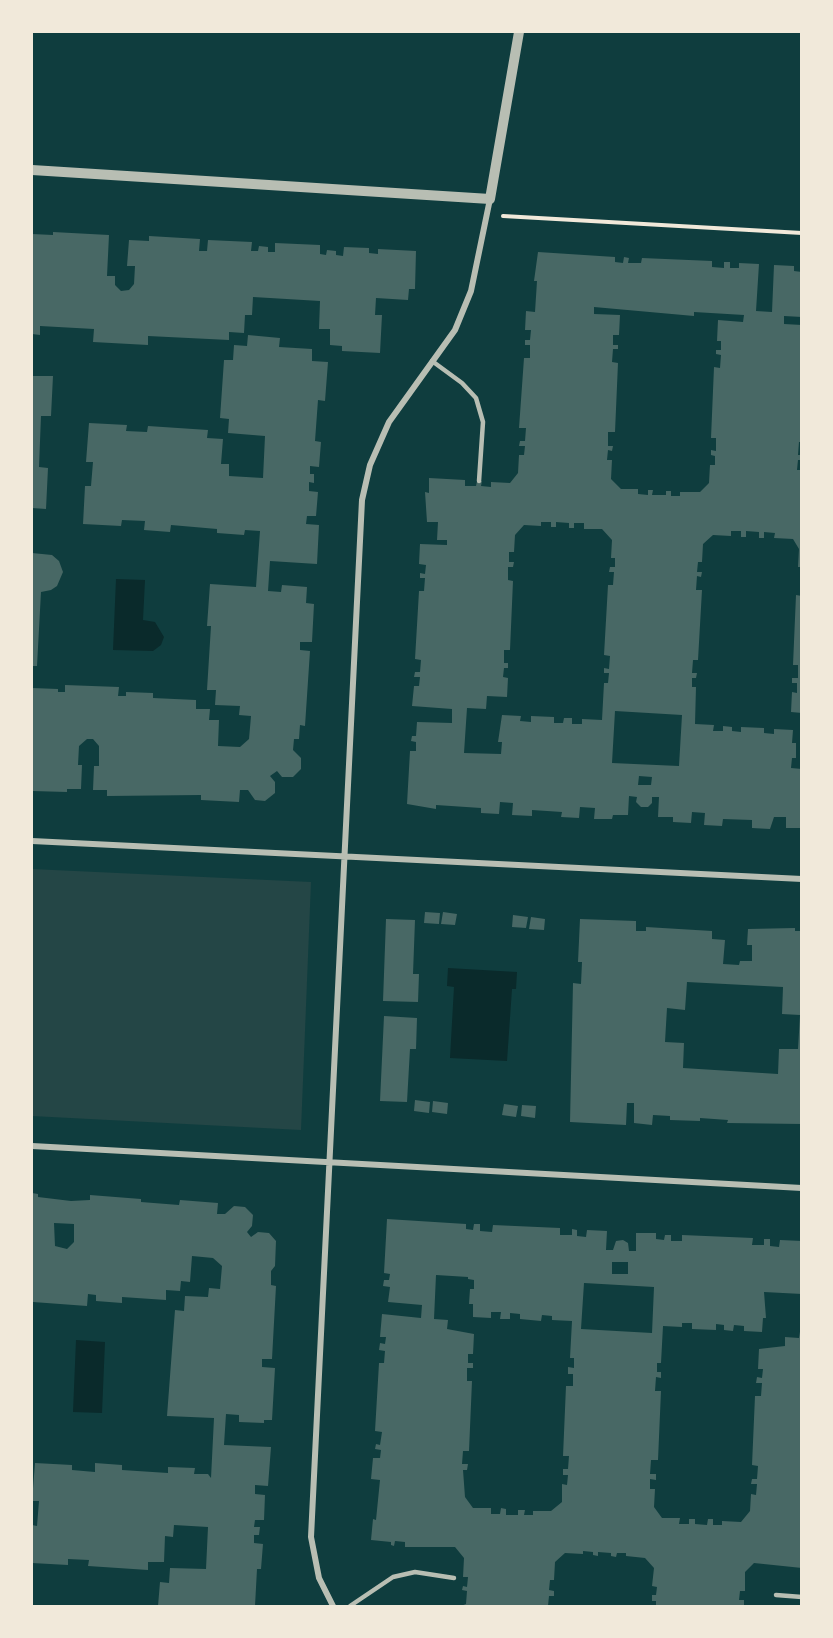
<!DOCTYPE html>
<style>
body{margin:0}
#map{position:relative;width:833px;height:1638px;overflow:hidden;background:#0f3d3e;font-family:"Work Sans",sans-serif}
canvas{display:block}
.frame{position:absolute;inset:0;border:33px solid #f1e9da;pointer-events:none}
</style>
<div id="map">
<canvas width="833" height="1638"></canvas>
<div class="frame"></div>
</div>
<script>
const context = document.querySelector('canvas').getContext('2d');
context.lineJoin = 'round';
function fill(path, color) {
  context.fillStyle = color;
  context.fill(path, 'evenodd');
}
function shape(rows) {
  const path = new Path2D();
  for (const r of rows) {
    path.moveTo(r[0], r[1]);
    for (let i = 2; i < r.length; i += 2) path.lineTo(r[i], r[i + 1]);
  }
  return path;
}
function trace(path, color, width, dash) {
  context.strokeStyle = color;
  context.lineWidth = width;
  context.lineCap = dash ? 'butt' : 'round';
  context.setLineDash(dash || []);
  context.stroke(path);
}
const green = shape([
 [32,869,311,882,301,1130,32,1116]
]);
const water = shape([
 [116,579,145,580,143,620,155,622,164,637,161,645,153,651,113,650],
 [448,968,517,972,516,989,512,989,507,1061,450,1058,454,987,447,986],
 [76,1340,105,1342,102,1413,73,1412]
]);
const building = shape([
 [53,232,109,235,107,276,115,276,115,285,121,291,129,290,134,284,135,266,127,266,129,240,149,241,149,236,200,239,199,251,207,251,208,240,252,242,251,251,258,251,259,246,268,247,268,252,275,252,275,243,320,245,320,254,326,255,327,250,336,251,336,255,343,256,344,247,369,248,369,253,378,254,378,249,416,251,415,289,409,289,408,300,376,298,375,315,382,315,380,353,342,351,342,346,330,345,330,329,319,329,320,301,253,297,252,315,245,315,244,333,229,332,229,340,148,336,148,345,93,342,94,329,40,326,40,335,32,334,32,234,53,235],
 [538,252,615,257,615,262,623,263,624,257,629,258,628,263,641,263,642,258,712,261,712,267,724,268,724,262,730,262,730,268,739,268,739,263,759,264,756,311,772,312,774,265,794,266,794,271,802,272,802,317,784,316,784,324,802,325,802,442,799,442,798,455,802,455,802,460,798,460,797,470,802,470,802,567,798,567,799,549,793,539,774,538,775,533,764,532,764,538,759,538,759,532,746,531,746,537,741,537,741,531,731,531,731,536,713,535,703,544,702,562,698,562,697,572,702,572,701,577,697,576,696,590,702,590,698,660,693,660,692,673,697,673,696,678,692,678,692,687,696,687,695,724,714,725,713,731,723,731,723,726,732,727,732,731,741,732,741,727,764,728,764,733,774,734,774,729,793,730,792,743,796,743,796,758,792,758,791,768,802,769,802,828,786,828,786,817,774,817,770,829,752,828,752,820,723,819,722,826,704,825,705,813,692,812,691,823,673,822,673,817,658,817,659,797,652,797,652,803,648,807,641,807,636,802,637,797,629,796,628,815,613,815,612,819,594,819,595,808,580,807,579,818,561,817,562,812,532,810,532,816,512,815,513,803,500,802,499,814,481,813,481,808,436,805,436,809,407,804,410,751,416,751,416,742,411,741,412,736,416,736,417,722,452,723,452,709,412,706,414,686,419,686,420,677,414,677,415,672,420,672,421,660,415,659,419,591,424,591,425,578,420,578,420,573,425,574,426,565,419,564,420,544,447,545,447,540,437,540,438,522,427,522,425,492,429,493,429,478,465,480,465,486,476,486,477,481,482,481,481,486,491,487,491,482,510,483,518,473,519,455,524,455,525,446,519,446,520,441,525,441,526,428,519,428,524,358,530,358,530,345,525,345,525,340,530,340,531,330,525,330,526,311,535,312,537,281,534,281],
 [594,307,694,316,694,312,744,315,743,322,718,320,717,341,721,341,721,350,716,350,716,354,721,355,720,368,714,367,711,438,716,438,716,451,711,450,711,455,715,456,715,465,710,465,709,483,700,492,680,492,680,496,671,496,671,491,666,491,666,495,652,495,653,490,648,490,648,495,638,494,638,489,621,489,611,479,612,460,607,460,608,450,612,451,613,446,608,446,608,432,615,432,618,363,612,362,613,349,618,349,618,345,613,345,613,335,619,335,620,315,594,314],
 [541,522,551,522,551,527,556,527,556,522,569,523,569,528,574,528,574,523,584,523,584,529,602,529,612,540,611,558,615,558,615,567,610,567,609,572,614,572,613,585,608,585,604,655,610,656,609,669,604,668,604,673,609,673,608,683,604,683,602,720,582,719,582,724,572,724,572,718,564,718,563,723,554,723,554,717,531,716,531,722,520,721,521,716,502,715,498,742,502,742,501,754,464,753,467,708,486,709,487,696,507,697,508,678,503,677,504,668,508,668,508,663,504,663,504,650,510,650,513,581,508,580,508,567,513,567,514,562,509,562,509,552,514,552,515,535,524,525,541,526],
 [615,711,682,715,679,766,612,763],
 [639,776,652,777,651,785,638,785],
 [248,335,280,338,279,347,312,349,312,361,328,362,325,401,318,400,315,441,321,442,319,467,310,466,310,474,314,474,314,483,309,482,309,491,318,492,316,516,307,516,306,524,319,525,317,564,270,561,268,591,281,592,282,585,307,587,306,603,314,604,312,642,300,642,300,650,310,651,305,726,300,725,299,739,294,739,293,750,301,758,301,769,293,777,282,777,277,771,270,776,275,782,275,793,265,801,255,800,248,790,240,790,239,802,201,800,201,795,107,796,107,790,93,790,94,766,99,766,99,746,93,739,87,739,79,746,78,765,82,765,81,789,67,789,67,792,32,791,32,688,58,689,58,692,65,692,65,685,119,687,118,696,126,696,126,692,153,693,153,698,196,700,196,709,210,709,209,720,219,720,218,746,240,747,249,739,251,716,239,715,240,706,215,705,216,690,207,690,211,626,207,626,210,584,256,587,260,531,245,530,244,535,217,533,217,529,171,525,170,532,144,530,145,521,122,520,121,526,83,524,85,486,91,486,93,462,86,462,89,423,127,425,126,431,147,432,148,426,208,430,207,438,223,439,221,464,229,464,229,476,263,478,265,436,228,433,229,419,220,418,224,360,233,360,234,345,247,346],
 [32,376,53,376,51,416,41,416,39,467,48,468,46,509,32,508],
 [32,553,52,555,59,561,63,572,57,586,51,590,41,592,37,666,32,666],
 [796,595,802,596,802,713,791,712,792,692,797,693,797,683,792,683,792,678,798,678,798,665,793,665],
 [425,912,440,913,439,924,424,923],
 [443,912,457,914,455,925,441,924],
 [513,915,528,917,526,928,512,927],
 [531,917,545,919,544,930,529,929],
 [386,919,415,920,413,974,419,974,418,1002,383,1001],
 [580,919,636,921,636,931,646,931,646,927,712,931,712,939,725,940,723,964,739,965,740,961,752,961,752,945,747,945,748,929,795,928,795,931,802,931,802,1124,727,1123,728,1120,700,1118,700,1121,670,1120,670,1116,653,1115,652,1125,634,1123,634,1103,627,1103,626,1125,570,1122,573,983,581,984,582,962,578,962],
 [687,982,783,987,782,1014,800,1015,798,1049,779,1049,778,1074,683,1068,684,1043,665,1042,667,1008,685,1010],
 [384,1016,417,1018,416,1049,410,1049,407,1102,380,1101],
 [415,1100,430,1102,429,1113,414,1111],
 [433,1101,448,1103,447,1114,432,1112],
 [504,1104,518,1106,516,1117,502,1115],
 [522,1105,536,1106,535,1118,521,1116],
 [32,1193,38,1194,38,1197,71,1201,90,1200,90,1195,141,1199,141,1202,179,1205,180,1200,218,1203,217,1214,225,1214,234,1206,245,1207,253,1215,252,1226,247,1232,251,1237,258,1232,269,1233,276,1241,275,1266,271,1271,271,1285,276,1286,272,1359,262,1359,262,1367,275,1368,272,1420,264,1420,264,1423,239,1422,239,1415,226,1414,224,1445,271,1447,268,1486,255,1485,255,1494,265,1495,264,1520,255,1520,254,1527,260,1527,259,1535,254,1535,254,1543,263,1544,261,1569,257,1569,255,1606,158,1606,160,1582,169,1583,170,1568,206,1569,208,1527,174,1525,173,1537,165,1536,164,1562,148,1562,148,1570,88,1566,89,1560,68,1559,68,1565,32,1563,32,1525,37,1526,39,1501,32,1501,35,1463,72,1465,72,1470,95,1472,95,1463,122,1465,122,1470,168,1473,168,1467,195,1468,194,1474,208,1474,211,1478,214,1418,167,1416,175,1310,184,1311,185,1296,208,1297,209,1288,220,1289,222,1266,213,1258,192,1256,190,1282,181,1281,180,1291,166,1290,166,1300,122,1297,122,1303,96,1301,96,1295,88,1294,87,1306,33,1302],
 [54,1223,74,1224,74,1242,67,1249,55,1246],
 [387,1219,466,1224,466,1229,473,1230,474,1224,480,1224,480,1231,492,1232,493,1225,560,1228,560,1235,572,1235,572,1229,577,1230,577,1236,586,1237,587,1230,607,1231,606,1250,613,1250,616,1241,623,1240,628,1243,629,1251,636,1251,636,1233,656,1233,656,1239,664,1240,665,1235,671,1235,671,1241,682,1241,682,1235,753,1238,752,1245,764,1245,764,1239,770,1239,770,1246,779,1247,780,1240,802,1241,802,1294,764,1292,766,1318,763,1318,762,1332,744,1331,744,1326,734,1325,733,1331,724,1330,724,1325,716,1324,716,1330,692,1329,692,1323,682,1323,682,1327,663,1326,661,1363,657,1363,657,1372,661,1372,661,1378,656,1377,655,1391,661,1391,658,1460,651,1460,650,1474,656,1474,656,1480,650,1479,650,1489,655,1489,654,1507,662,1518,680,1518,679,1524,689,1524,689,1519,695,1519,695,1524,707,1525,708,1519,713,1519,713,1525,722,1525,722,1521,741,1522,750,1511,751,1494,756,1495,757,1484,751,1484,752,1479,757,1479,758,1466,752,1465,755,1396,761,1396,762,1383,756,1383,757,1377,762,1378,763,1369,758,1369,759,1349,785,1346,785,1337,799,1338,802,1319,802,1568,754,1563,745,1572,745,1591,740,1591,739,1600,744,1600,744,1606,656,1606,656,1601,652,1601,652,1595,656,1595,657,1587,652,1586,654,1568,645,1558,626,1556,626,1553,617,1553,616,1557,611,1556,611,1553,598,1552,598,1556,593,1555,593,1552,583,1551,583,1554,565,1553,555,1562,554,1580,550,1580,549,1590,554,1591,554,1596,549,1596,548,1606,461,1606,466,1604,467,1591,462,1590,463,1586,467,1587,468,1577,463,1577,464,1558,455,1547,405,1547,405,1542,395,1541,394,1546,391,1545,391,1542,371,1540,373,1519,376,1520,380,1480,371,1479,373,1458,380,1458,381,1450,375,1449,376,1444,380,1445,382,1432,375,1431,379,1363,384,1363,385,1351,379,1350,380,1343,385,1344,386,1337,380,1337,382,1314,421,1318,422,1305,388,1302,390,1287,383,1286,384,1280,389,1280,390,1274,384,1273],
 [612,1262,628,1262,628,1274,612,1274],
 [436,1275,468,1277,468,1279,474,1280,474,1289,470,1289,469,1304,473,1304,473,1317,491,1318,491,1312,501,1312,500,1319,510,1319,510,1313,520,1314,520,1319,541,1321,542,1315,552,1316,552,1320,572,1321,570,1358,574,1358,574,1368,568,1367,568,1374,573,1374,573,1386,566,1386,563,1456,569,1456,568,1469,563,1469,563,1475,568,1475,567,1485,562,1484,562,1502,551,1511,533,1511,533,1515,524,1515,525,1510,518,1510,518,1515,506,1515,506,1509,501,1508,500,1514,491,1514,491,1508,473,1508,465,1497,463,1470,467,1470,468,1464,462,1464,463,1451,469,1451,472,1381,467,1381,467,1368,473,1368,473,1363,468,1363,468,1354,473,1354,474,1334,447,1329,448,1320,434,1319],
 [584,1283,654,1287,652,1333,581,1329]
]);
const path = shape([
 [503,216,802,233]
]);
const service = shape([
 [432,361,462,383,476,398,483,422,479,481],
 [776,1595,802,1597],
 [350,1606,393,1577,415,1572,454,1578]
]);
const minor = shape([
 [32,841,802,879],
 [32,1146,802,1188],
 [333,1606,319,1578,311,1537,362,500,370,465,389,422,455,330,471,291,490,199]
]);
const tertiary = shape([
 [32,170,490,199,519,32]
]);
fill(green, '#244646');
fill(water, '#0a2a2b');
fill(building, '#486865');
trace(path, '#f1e9da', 4);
trace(service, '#b8beb3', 4.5);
trace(minor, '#b8beb3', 6);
trace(tertiary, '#b8beb3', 10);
</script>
